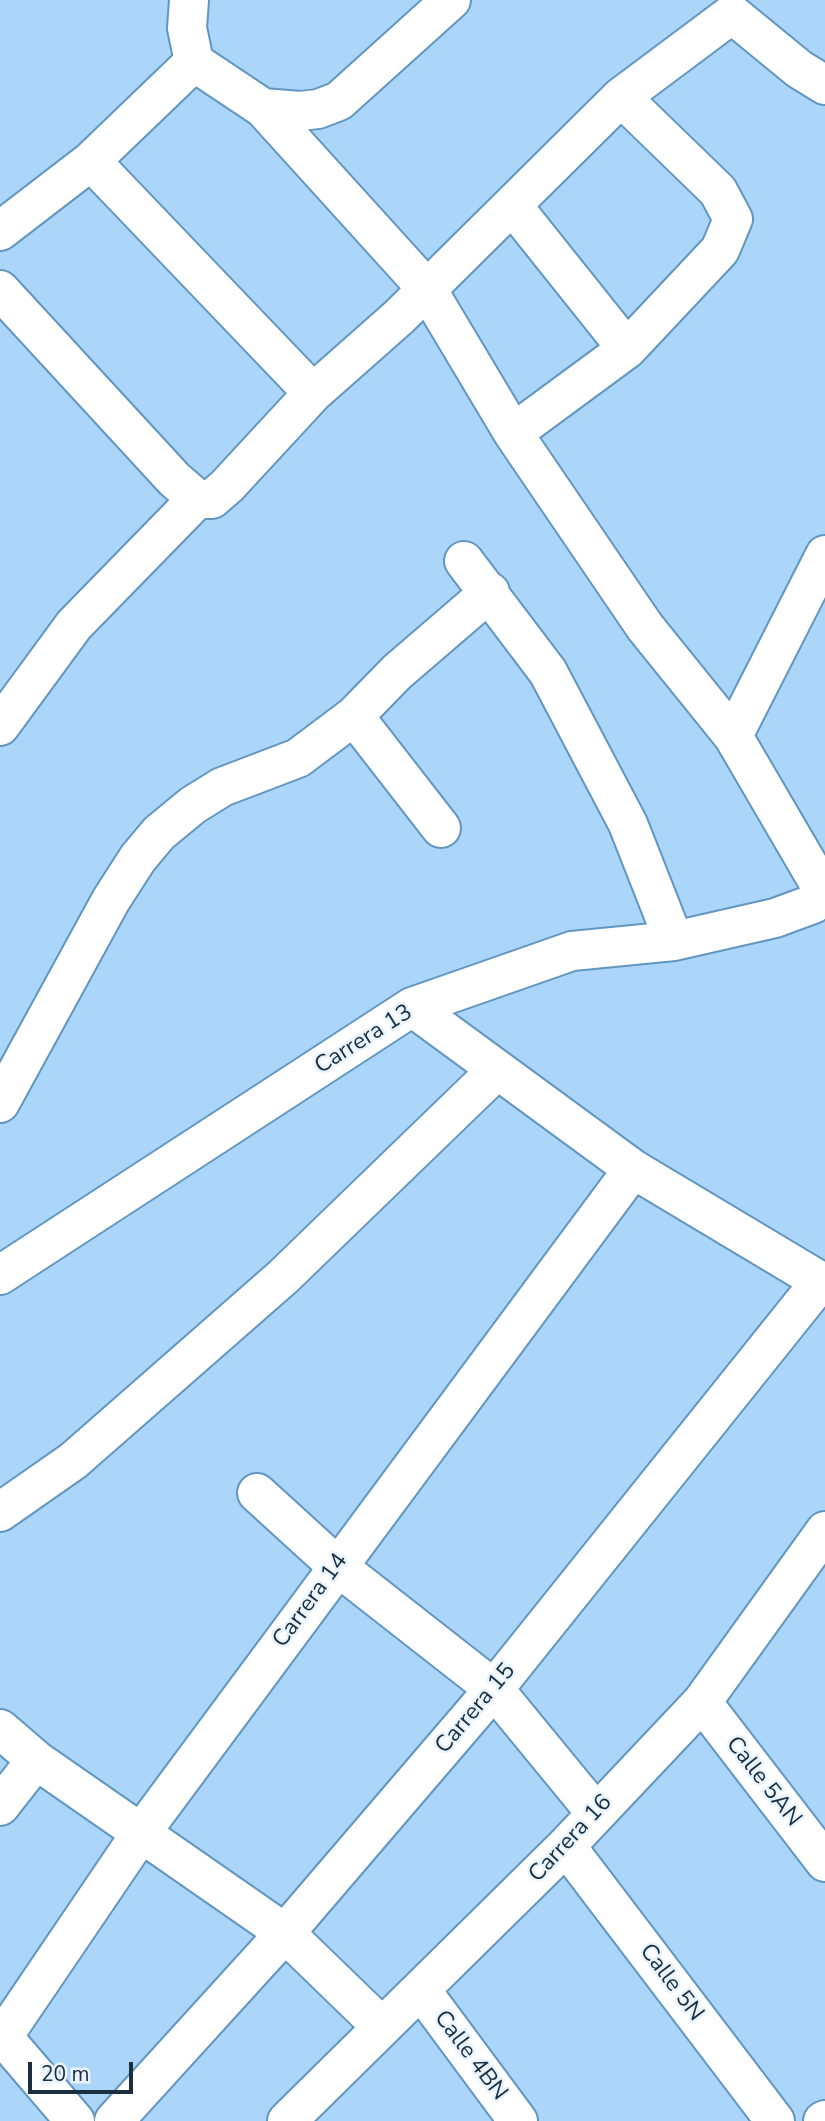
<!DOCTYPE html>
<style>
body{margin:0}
#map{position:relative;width:825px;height:2121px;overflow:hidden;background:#abd6f9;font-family:"Nunito Sans",sans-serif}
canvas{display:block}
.scale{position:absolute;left:28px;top:2062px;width:105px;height:32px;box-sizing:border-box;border:4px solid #192f40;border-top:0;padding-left:9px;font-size:21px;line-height:24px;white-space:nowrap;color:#192f40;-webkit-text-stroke:5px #e8f3fc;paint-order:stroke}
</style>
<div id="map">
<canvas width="825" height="2121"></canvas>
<div class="scale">20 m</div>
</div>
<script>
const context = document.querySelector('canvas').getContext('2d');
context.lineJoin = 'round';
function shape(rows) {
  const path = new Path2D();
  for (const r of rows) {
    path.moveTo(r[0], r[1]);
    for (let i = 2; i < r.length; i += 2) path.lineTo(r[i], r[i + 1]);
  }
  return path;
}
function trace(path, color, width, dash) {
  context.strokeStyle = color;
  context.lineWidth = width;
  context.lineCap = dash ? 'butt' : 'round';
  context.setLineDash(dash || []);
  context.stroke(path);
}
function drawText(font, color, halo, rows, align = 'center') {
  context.font = font + ' "Nunito Sans",sans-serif';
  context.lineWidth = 5;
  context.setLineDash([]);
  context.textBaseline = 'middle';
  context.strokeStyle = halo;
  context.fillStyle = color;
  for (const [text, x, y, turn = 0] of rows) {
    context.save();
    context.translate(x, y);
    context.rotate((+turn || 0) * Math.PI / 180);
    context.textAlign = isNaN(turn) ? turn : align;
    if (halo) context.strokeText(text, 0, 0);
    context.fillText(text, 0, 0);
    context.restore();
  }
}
const minor = shape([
 [189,0,187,28,194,62],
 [91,161,313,393],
 [512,205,627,349],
 [0,231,91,161,194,62,263,108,300,111,318,109,339,101,451,0],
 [0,290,174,479,197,499,212,499,227,486,313,393,399,317,621,97,732,14,799,69,825,85],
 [513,433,627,349,720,250,733,219,718,191,621,97],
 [464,561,548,672,628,824,674,941],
 [354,716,441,828],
 [0,726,74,625,197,499],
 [733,736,825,555],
 [412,1007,633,1169,825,1284],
 [0,1103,111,900,138,858,159,833,193,805,222,787,298,758,354,716,397,672,490,592],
 [0,1275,412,1007,572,951,674,941,775,918,813,904,824,892,733,736,645,627,513,433,427,289,263,108],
 [257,1493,337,1566,494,1689,595,1812],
 [0,1512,73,1461,283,1277,496,1071],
 [702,1702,825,1862],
 [0,1729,36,1760,285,1933,381,2026],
 [0,1806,36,1760],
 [566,1846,775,2121],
 [421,1990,518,2121],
 [4,2038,75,2121],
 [0,2041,141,1833,633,1169],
 [114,2121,285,1933,494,1689,820,1282],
 [287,2121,566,1846,702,1702,825,1531],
 [823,2121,825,2120]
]);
const streetNames = [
 ["Carrera 13",364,1040,-32],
 ["Carrera 14",311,1601,-54],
 ["Carrera 15",476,1709,-50],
 ["Calle 5AN",763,1782,52],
 ["Carrera 16",571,1839,-47],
 ["Calle 5N",671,1983,53],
 ["Calle 4BN",470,2056,53]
];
trace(minor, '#6196c0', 42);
trace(minor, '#fff', 38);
drawText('23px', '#192f40', '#e8f3fc', streetNames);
</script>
